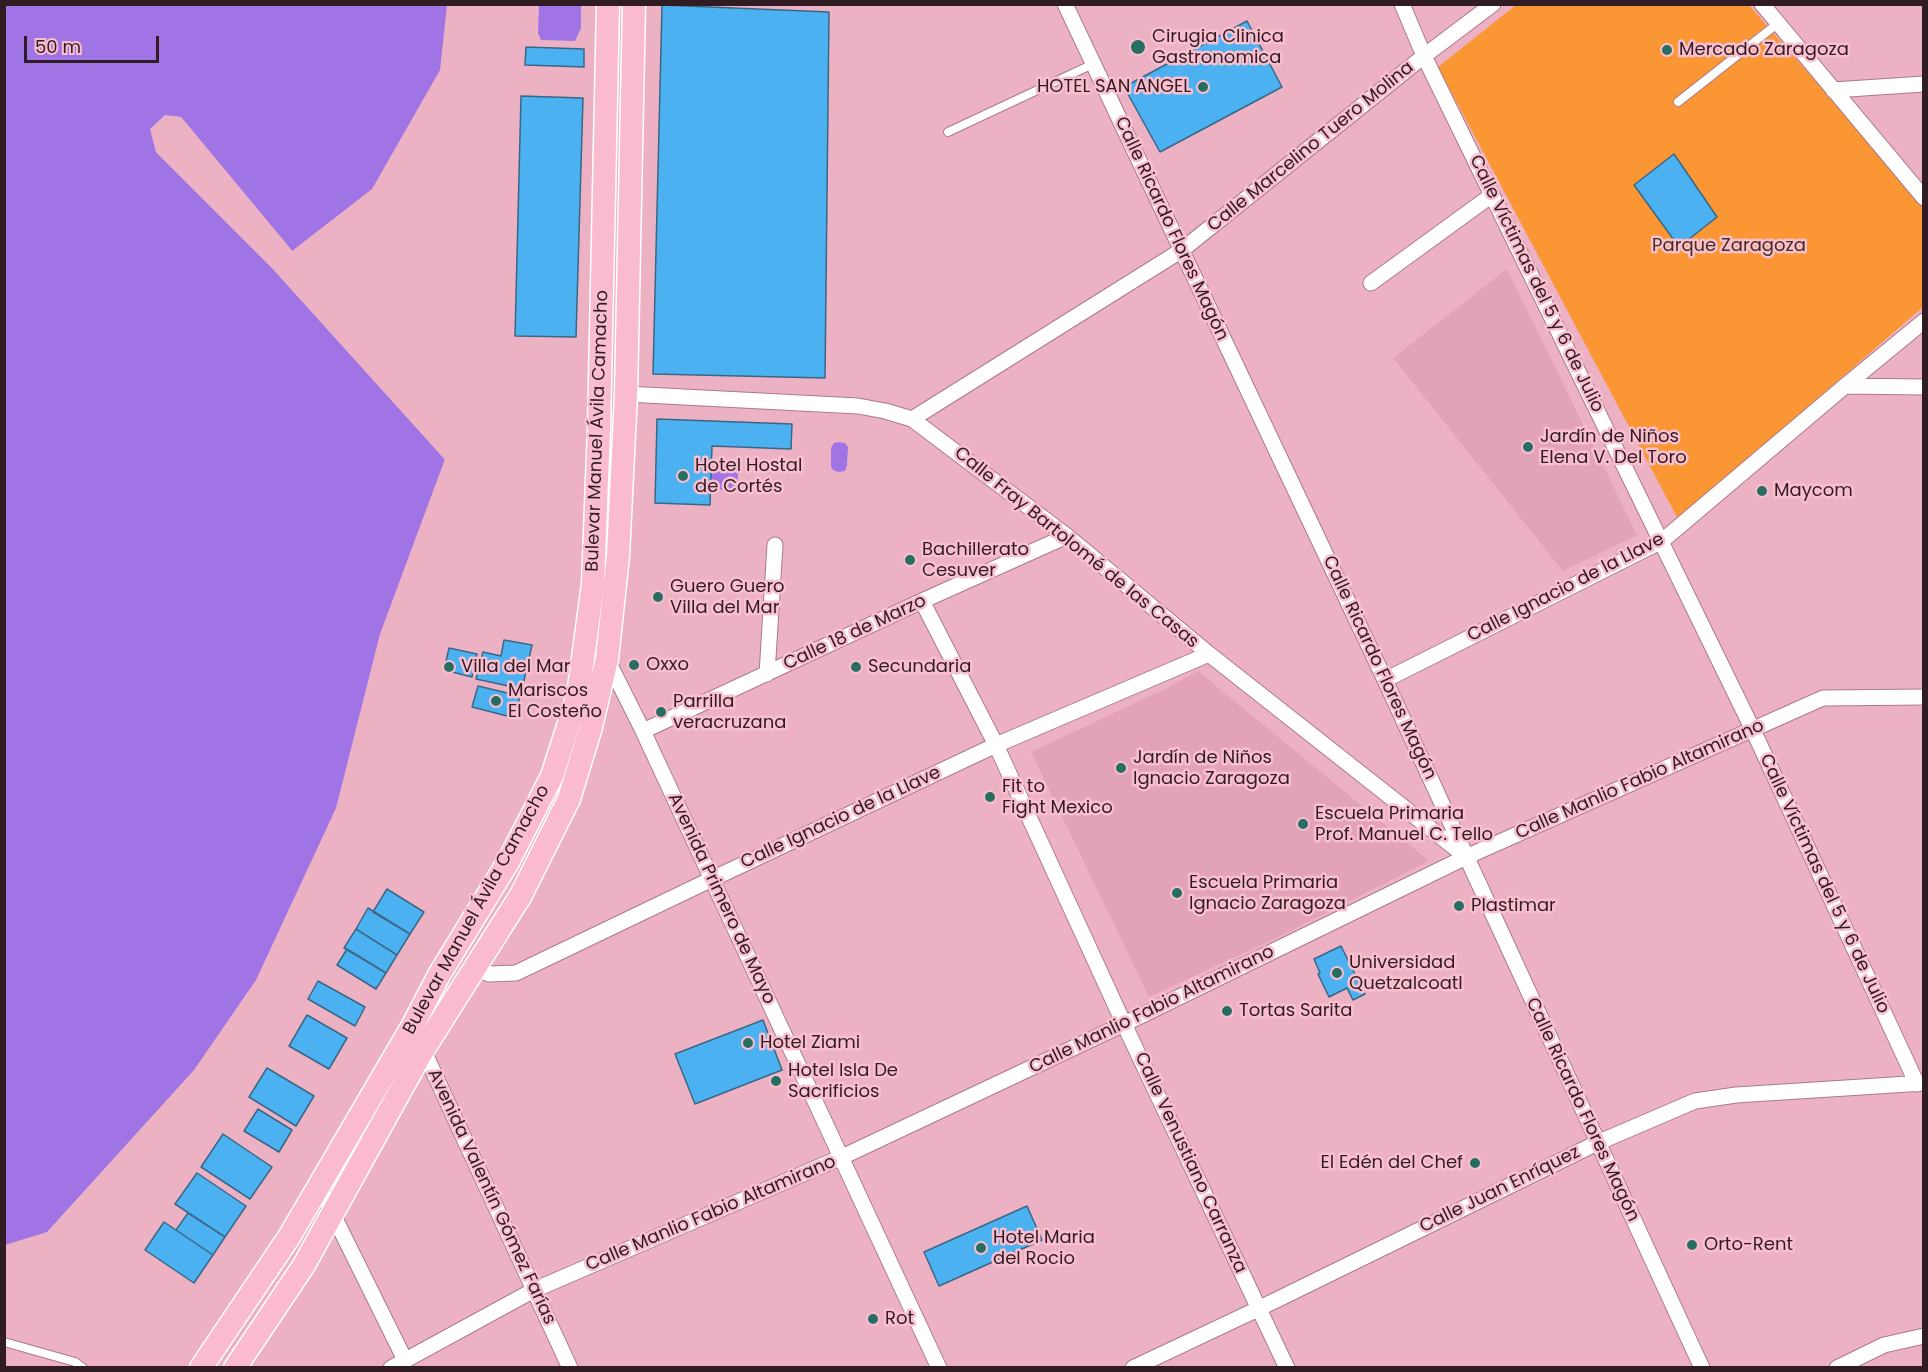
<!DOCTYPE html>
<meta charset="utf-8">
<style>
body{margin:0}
#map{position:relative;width:1928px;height:1372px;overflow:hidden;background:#ecb2c3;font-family:Poppins,sans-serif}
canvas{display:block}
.frame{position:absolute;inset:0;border:6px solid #311c23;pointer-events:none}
.scale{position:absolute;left:24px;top:36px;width:135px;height:27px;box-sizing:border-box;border:3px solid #311c23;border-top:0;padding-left:8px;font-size:18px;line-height:21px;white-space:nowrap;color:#311c23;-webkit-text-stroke:4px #f9bfcf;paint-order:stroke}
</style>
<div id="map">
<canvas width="1928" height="1372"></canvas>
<div class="frame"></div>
<div class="scale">50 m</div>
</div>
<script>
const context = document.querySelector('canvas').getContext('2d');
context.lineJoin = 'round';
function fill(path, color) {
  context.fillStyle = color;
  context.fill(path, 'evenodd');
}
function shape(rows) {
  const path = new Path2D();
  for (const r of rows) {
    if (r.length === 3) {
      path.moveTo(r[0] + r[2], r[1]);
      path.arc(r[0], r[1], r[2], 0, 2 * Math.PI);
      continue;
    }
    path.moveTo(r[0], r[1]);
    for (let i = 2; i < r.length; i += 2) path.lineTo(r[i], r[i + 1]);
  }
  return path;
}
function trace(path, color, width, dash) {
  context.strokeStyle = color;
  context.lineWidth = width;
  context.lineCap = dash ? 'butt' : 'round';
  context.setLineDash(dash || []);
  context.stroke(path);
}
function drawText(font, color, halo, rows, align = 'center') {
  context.font = font + ' Poppins,sans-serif';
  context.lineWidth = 5;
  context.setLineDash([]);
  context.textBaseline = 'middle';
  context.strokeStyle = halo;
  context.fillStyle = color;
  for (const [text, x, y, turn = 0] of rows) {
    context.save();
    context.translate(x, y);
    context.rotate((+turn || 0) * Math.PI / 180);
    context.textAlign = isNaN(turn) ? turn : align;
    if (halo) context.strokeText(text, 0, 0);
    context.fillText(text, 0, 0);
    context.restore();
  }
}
const built = shape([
 [1507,269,1637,535,1563,571,1393,358],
 [1198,671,1429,861,1276,938,1149,997,1031,752,1165,689]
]);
const green = shape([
 [1516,5,1749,5,1923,205,1923,307,1678,519,1438,67]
]);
const water = shape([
 [4,5,447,5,440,70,372,189,292,251,181,117,165,116,151,129,156,152,272,268,445,459,380,634,336,808,256,980,194,1070,47,1232,5,1245],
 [579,5,581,6,581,28,575,41,541,40,538,33,539,5],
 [839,442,845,443,848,447,847,465,845,471,838,472,833,470,831,466,831,448,834,443],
 [724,476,14]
]);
const pier = shape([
 [165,115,181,117,294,253,290,253,180,120,166,119,154,130,158,151,275,266,447,457,447,462,272,268,156,152,150,129]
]);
const building = shape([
 [662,5,829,12,825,378,653,374,662,5],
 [1247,21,1282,87,1160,152,1124,87,1247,21],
 [526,47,584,49,584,67,525,65,526,47],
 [521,96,583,98,576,337,515,336,521,96],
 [1674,154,1717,217,1679,247,1634,185,1674,154],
 [657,419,792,424,791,449,712,446,710,505,655,503,657,419],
 [504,640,532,645,522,689,476,679,483,652,501,656,504,640],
 [449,648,477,654,472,677,444,670,449,648],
 [478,686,520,696,515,718,472,707,478,686],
 [387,889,424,912,410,934,373,912,387,889],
 [368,908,410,934,397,955,356,929,368,908],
 [356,929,397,955,386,973,344,948,356,929],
 [1341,946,1365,994,1353,1000,1347,988,1329,997,1318,974,1320,973,1314,959,1341,946],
 [347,949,386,973,376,989,337,965,347,949],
 [318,981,365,1007,355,1026,308,999,318,981],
 [307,1015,347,1038,329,1069,289,1046,307,1015],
 [763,1020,782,1070,695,1104,675,1054,763,1020],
 [267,1068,314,1096,296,1126,249,1097,267,1068],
 [258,1109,292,1130,279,1152,244,1131,258,1109],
 [223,1134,272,1167,250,1199,201,1167,223,1134],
 [197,1173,246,1206,225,1237,175,1204,197,1173],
 [1027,1206,1042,1240,939,1286,924,1252,1027,1206],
 [188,1213,225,1237,213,1255,176,1230,188,1213],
 [164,1222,213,1255,194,1283,145,1250,164,1222]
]);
const service = shape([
 [1678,102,1777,24],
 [948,132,1093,64],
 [4,1342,75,1362,83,1368]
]);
const minor = shape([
 [1065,4,1385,680,1702,1368],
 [1402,4,1424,56,1753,730,1917,1084],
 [1762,4,1924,198],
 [1833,90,1924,84],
 [1371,283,1492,195],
 [1845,386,1924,387],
 [626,394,858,406,885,411,912,419,1067,536,1209,654,1464,855],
 [912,419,1182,250,1424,56,1493,4],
 [922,601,996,745,1124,1024,1287,1368],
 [607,659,643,731,939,1368],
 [767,674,775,545],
 [1385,680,1662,541,1845,386,1924,321],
 [643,731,922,601,1067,536],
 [475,968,489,974,516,973,712,879,996,745,1209,654],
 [421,1045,570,1368],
 [318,1184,405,1360],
 [391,1368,534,1290,842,1157,1124,1024,1466,857,1823,698,1924,697],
 [1133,1368,1260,1308,1597,1143,1695,1101,1736,1095,1924,1083],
 [1837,1368,1884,1345,1924,1336]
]);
const primary = shape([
 [201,1368,289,1237,413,1025,439,975,508,862,552,776,578,695,593,584,599,427,608,4],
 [235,1368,304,1265,423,1050,521,895,569,799,591,727,607,659,618,556,626,394,634,4]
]);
const markers = [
 [1138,47,8,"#276d61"],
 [1667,50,6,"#276d61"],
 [1203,87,6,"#276d61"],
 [1528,447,6,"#276d61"],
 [683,476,6,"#276d61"],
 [1762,491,6,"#276d61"],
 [910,560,6,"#276d61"],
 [658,597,6,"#276d61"],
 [634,665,6,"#276d61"],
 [449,667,6,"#276d61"],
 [856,667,6,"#276d61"],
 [496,701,6,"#276d61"],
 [661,712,6,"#276d61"],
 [1121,768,6,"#276d61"],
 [990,797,6,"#276d61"],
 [1303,824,6,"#276d61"],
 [1177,893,6,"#276d61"],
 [1459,906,6,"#276d61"],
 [1337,973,6,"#276d61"],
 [1227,1011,6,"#276d61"],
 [748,1043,6,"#276d61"],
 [776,1081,6,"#276d61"],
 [1475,1163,6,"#276d61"],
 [1692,1245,6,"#276d61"],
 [981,1248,6,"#276d61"],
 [873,1319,6,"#276d61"]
];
const poiNames = [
 ["Cirugia Clinica",1152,37],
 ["Gastronomica",1152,58],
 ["Mercado Zaragoza",1679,50],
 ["HOTEL SAN ANGEL",1191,87,"right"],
 ["Jardín de Niños",1540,437],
 ["Elena V. Del Toro",1540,458],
 ["Hotel Hostal",695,466],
 ["de Cortés",695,487],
 ["Maycom",1774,491],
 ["Bachillerato",922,550],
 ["Cesuver",922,571],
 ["Guero Guero",670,587],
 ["Villa del Mar",670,608],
 ["Oxxo",646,665],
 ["Villa del Mar",461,667],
 ["Secundaria",868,667],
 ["Mariscos",508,691],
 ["El Costeño",508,712],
 ["Parrilla",673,702],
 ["veracruzana",673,723],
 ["Jardín de Niños",1133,758],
 ["Ignacio Zaragoza",1133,779],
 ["Fit to",1002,787],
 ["Fight Mexico",1002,808],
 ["Escuela Primaria",1315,814],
 ["Prof. Manuel C. Tello",1315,835],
 ["Escuela Primaria",1189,883],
 ["Ignacio Zaragoza",1189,904],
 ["Plastimar",1471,906],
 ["Universidad",1349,963],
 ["Quetzalcoatl",1349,984],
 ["Tortas Sarita",1239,1011],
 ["Hotel Ziami",760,1043],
 ["Hotel Isla De",788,1071],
 ["Sacrificios",788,1092],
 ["El Edén del Chef",1463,1163,"right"],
 ["Hotel Maria",993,1238],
 ["del Rocio",993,1259],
 ["Orto-Rent",1704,1245],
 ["Rot",885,1319]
];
const streetNames = [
 ["Calle Marcelino Tuero Molina",1311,147,-39],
 ["Calle Ricardo Flores Magón",1171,229,65],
 ["Calle Víctimas del 5 y 6 de Julio",1536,284,64],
 ["Bulevar Manuel Ávila Camacho",598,431,-88],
 ["Calle Fray Bartolomé de las Casas",1076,548,39],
 ["Calle Ignacio de la Llave",1566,588,-27],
 ["Calle 18 de Marzo",855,633,-25],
 ["Calle Ricardo Flores Magón",1379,668,65],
 ["Calle Manlio Fabio Altamirano",1640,780,-24],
 ["Calle Ignacio de la Llave",841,818,-25],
 ["Calle Víctimas del 5 y 6 de Julio",1824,884,65],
 ["Avenida Primero de Mayo",721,899,65],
 ["Bulevar Manuel Ávila Camacho",477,910,-61],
 ["Calle Manlio Fabio Altamirano",1152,1010,-26],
 ["Calle Ricardo Flores Magón",1582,1110,65],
 ["Calle Venustiano Carranza",1190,1163,65],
 ["Calle Juan Enríquez",1500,1190,-26],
 ["Avenida Valentín Gómez Farías",491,1197,65],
 ["Calle Manlio Fabio Altamirano",711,1214,-23]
];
const parkNames = [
 ["Parque Zaragoza",1729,246]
];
fill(built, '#e3a3b6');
fill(green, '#fa9633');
fill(water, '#a074e5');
fill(pier, '#ecb2c3');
fill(building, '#4bb1f1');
trace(building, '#3a6786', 1.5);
trace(service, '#ae7989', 10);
trace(minor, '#ae7989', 17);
trace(primary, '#fff', 25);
trace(service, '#fff', 8);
trace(minor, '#fff', 15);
trace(primary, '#fabbcf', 22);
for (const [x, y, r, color] of markers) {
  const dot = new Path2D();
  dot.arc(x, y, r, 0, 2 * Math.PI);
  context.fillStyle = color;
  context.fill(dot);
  trace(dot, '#f9bfcf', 2);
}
drawText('18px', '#311c23', '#f9bfcf', poiNames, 'left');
drawText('18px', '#311c23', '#f9bfcf', streetNames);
drawText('18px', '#412e1e', '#f9bfcf', parkNames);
</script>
